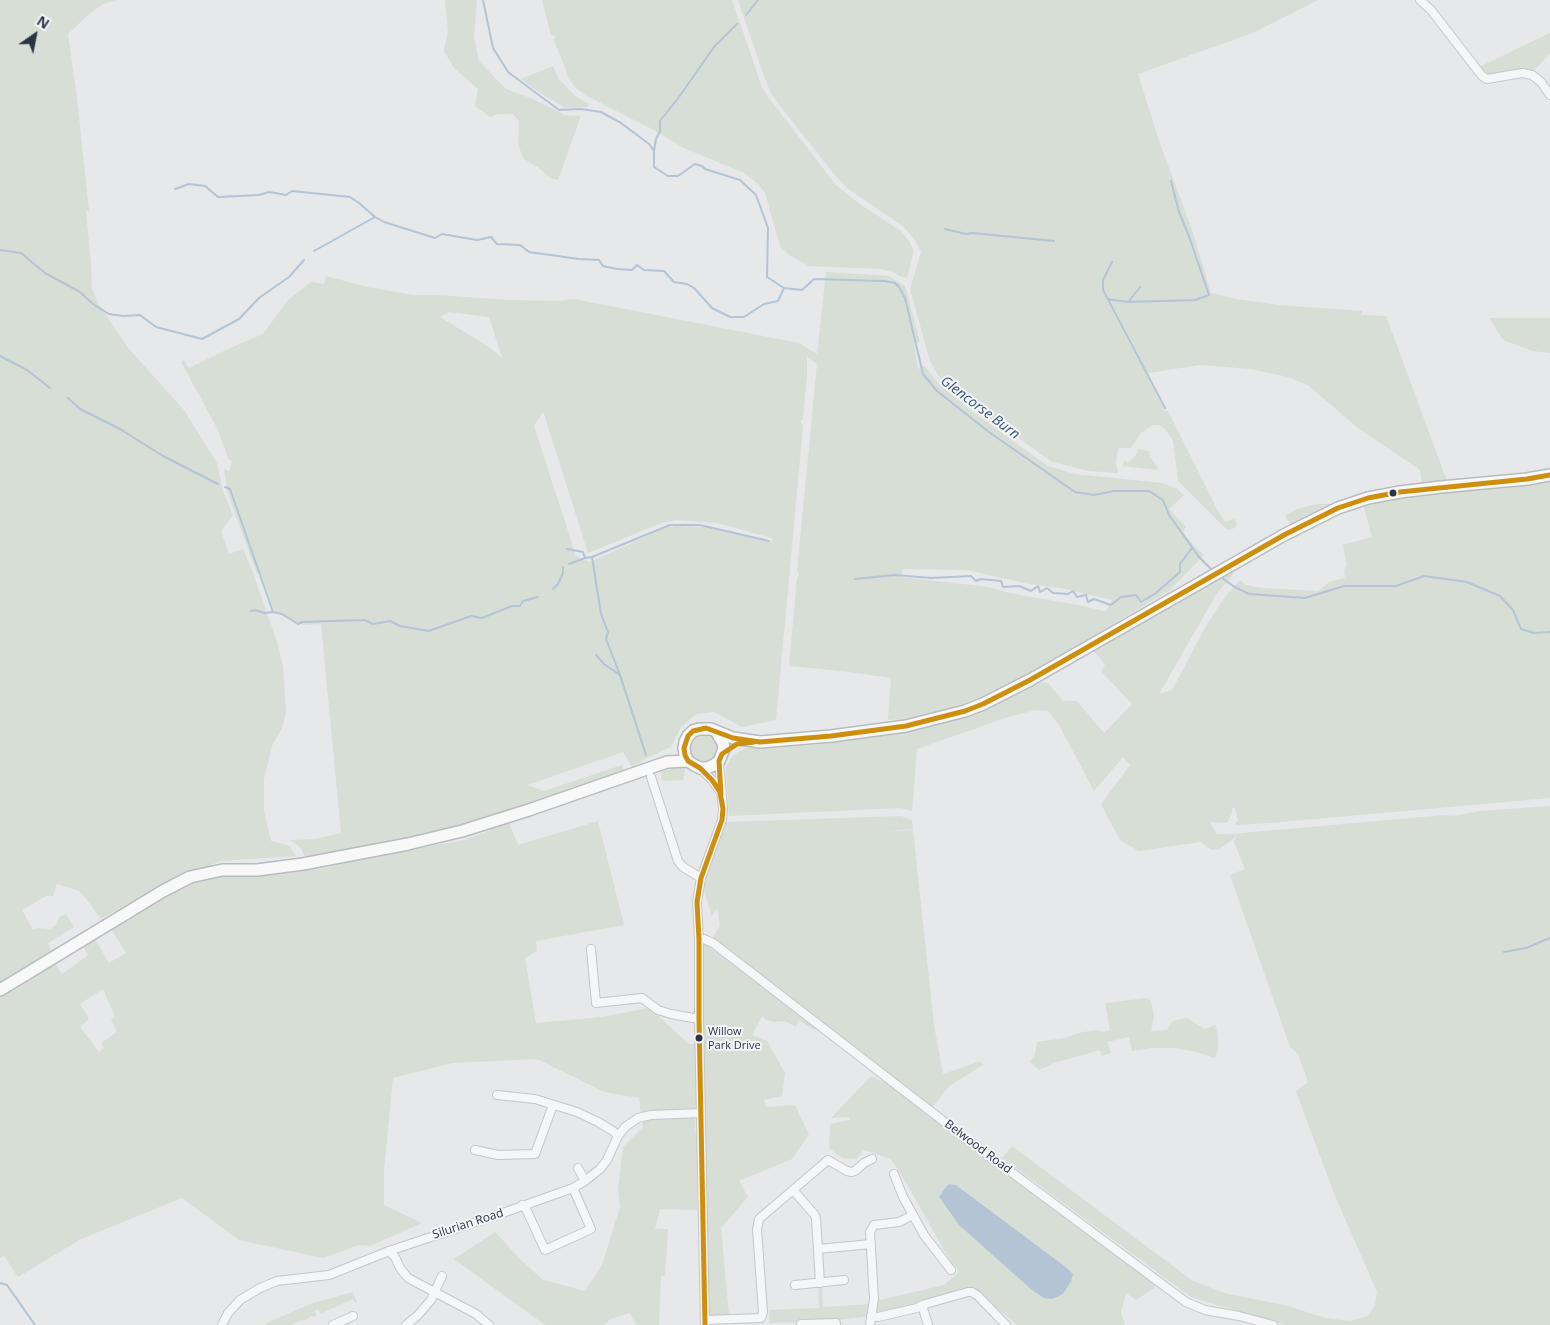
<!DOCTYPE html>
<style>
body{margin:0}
#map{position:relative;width:1550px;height:1325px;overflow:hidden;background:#e6e8ea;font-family:"Open Sans",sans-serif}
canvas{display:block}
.north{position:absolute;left:10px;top:10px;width:50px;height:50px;-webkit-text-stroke:4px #f4f6f9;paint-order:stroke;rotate:33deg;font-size:14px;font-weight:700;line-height:20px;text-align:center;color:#2b3445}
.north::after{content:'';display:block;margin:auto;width:18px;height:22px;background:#2b3445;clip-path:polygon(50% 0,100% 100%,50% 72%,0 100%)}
</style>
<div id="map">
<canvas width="1550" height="1325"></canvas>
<div class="north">N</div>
</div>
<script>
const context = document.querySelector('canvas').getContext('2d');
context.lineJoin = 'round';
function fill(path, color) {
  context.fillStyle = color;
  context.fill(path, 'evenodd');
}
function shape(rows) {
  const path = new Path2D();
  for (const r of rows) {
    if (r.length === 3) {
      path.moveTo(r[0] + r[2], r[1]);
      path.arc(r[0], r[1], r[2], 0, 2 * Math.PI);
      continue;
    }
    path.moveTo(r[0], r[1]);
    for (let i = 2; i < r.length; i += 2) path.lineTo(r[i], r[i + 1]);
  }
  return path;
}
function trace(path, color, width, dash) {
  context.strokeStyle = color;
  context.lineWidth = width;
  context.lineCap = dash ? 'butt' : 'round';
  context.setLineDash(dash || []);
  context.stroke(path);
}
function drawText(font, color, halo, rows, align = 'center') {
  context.font = font + ' "Open Sans",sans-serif';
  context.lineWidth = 4;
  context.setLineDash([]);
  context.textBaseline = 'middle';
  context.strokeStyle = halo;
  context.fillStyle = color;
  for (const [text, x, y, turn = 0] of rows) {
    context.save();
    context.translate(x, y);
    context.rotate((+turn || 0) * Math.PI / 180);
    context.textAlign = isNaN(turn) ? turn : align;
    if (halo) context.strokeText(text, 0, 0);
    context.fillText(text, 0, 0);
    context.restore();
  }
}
const green = shape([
 [0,0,116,0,103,4,90,13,68,34,77,98,89,211,86,211,91,265,92,289,98,303,129,349,184,410,217,463,223,491,233,515,221,531,229,554,243,549,254,575,278,645,283,667,286,713,282,728,272,746,264,779,264,810,271,841,290,846,296,856,220,861,205,868,168,882,101,919,84,896,79,891,57,884,53,896,46,896,22,910,33,930,38,928,50,929,57,924,59,917,66,914,74,927,48,943,52,953,0,985],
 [445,0,477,0,474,37,479,61,506,89,533,99,565,115,581,116,558,180,550,178,539,168,524,159,518,145,519,121,513,114,498,114,490,117,475,106,478,89,454,68,444,51,448,31],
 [542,0,732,0,762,87,768,97,836,185,861,205,901,231,909,241,914,251,907,278,901,277,895,273,882,269,809,266,789,255,780,246,765,193,756,182,744,173,684,148,654,130,585,95,576,88,568,78,566,70,554,41,555,36,551,35],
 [738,0,1318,0,1255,32,1138,74,1159,141,1191,227,1211,293,1236,299,1279,305,1362,311,1362,315,1386,316,1447,481,1422,483,1420,470,1358,428,1309,386,1288,377,1251,369,1200,365,1148,373,1108,298,1106,298,1165,411,1168,411,1217,509,1225,522,1234,519,1237,523,1235,528,1227,530,1178,481,1173,441,1165,429,1159,425,1153,425,1141,433,1131,448,1119,448,1118,449,1116,462,1118,473,1089,471,1052,462,974,406,939,377,930,361,910,289,921,252,914,239,904,227,847,188,834,174,780,106,771,93,764,76],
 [1550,33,1550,53,1534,71,1523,71,1489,76,1477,68],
 [553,66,559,79,576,97,589,104,587,107,566,108,545,96,521,79],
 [826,272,889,276,905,286,920,342,914,344,918,369,925,366,936,381,973,412,1048,466,1075,474,1162,483,1176,488,1184,495,1169,509,1186,527,1183,532,1194,546,1204,555,1169,591,1116,622,1076,649,999,690,953,708,931,714,914,718,888,720,891,678,849,672,789,666,797,578,799,575,797,571,817,364,807,357,807,374,803,418,800,422,803,426,776,720,742,727,714,712,696,714,681,727,671,747,651,756,632,767,623,752,527,785,544,791,622,765,625,773,465,827,397,842,305,856,300,847,290,840,315,839,341,833,321,624,303,625,274,611,261,573,257,574,227,491,224,469,229,471,232,461,229,460,217,428,181,362,184,360,189,368,228,349,263,334,288,300,311,282,324,284,326,276,367,287,414,295,437,295,509,300,559,301,574,299,799,343,817,354],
 [449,312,489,317,502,358,489,347,440,317],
 [543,411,588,553,664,522,677,520,717,523,772,538,772,542,708,527,675,526,665,528,590,562,576,556,534,426],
 [903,569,967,570,1029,584,1066,589,1112,600,1106,612,1084,606,1009,593,989,587,901,577],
 [1489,318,1550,318,1550,353,1533,351,1503,340],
 [1138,449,1149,451,1150,456,1158,468,1157,470,1123,466,1124,461,1129,462,1136,455],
 [1550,481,1550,798,1270,823,1236,825,1236,822,1238,821,1235,808,1232,808,1232,813,1227,823,1210,822,1217,834,1235,834,1236,837,1237,834,1242,833,1445,815,1453,816,1480,811,1550,806,1550,1325,1285,1325,1191,1297,1002,1158,1012,1146,1193,1281,1224,1293,1288,1306,1325,1318,1351,1321,1368,1316,1375,1305,1377,1292,1333,1191,1296,1091,1308,1082,1298,1054,1290,1047,1230,875,1245,869,1234,842,1236,837,1221,848,1211,850,1201,842,1139,851,1120,840,1101,804,1130,765,1123,757,1094,791,1059,725,1048,711,1036,710,1008,717,917,749,912,811,900,808,729,816,726,767,731,758,738,752,746,748,812,745,904,732,932,725,975,711,1039,682,1048,683,1063,701,1077,701,1104,733,1132,704,1101,671,1105,665,1093,650,1233,572,1232,576,1217,593,1159,694,1172,690,1207,624,1225,597,1240,580,1246,585,1262,588,1318,591,1329,582,1345,578,1344,570,1347,565,1343,545,1372,537,1364,507,1396,498,1434,493,1515,486],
 [1317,504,1331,504,1335,507,1291,526,1285,515,1297,509],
 [704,747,14],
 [680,766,685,769,683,780,662,781,661,772],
 [901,816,912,820,913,829,882,832,913,830,934,1025,943,1074,981,1061,983,1065,949,1086,932,1108,712,939,720,926,717,908,712,916,703,888,725,822],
 [598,821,624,925,536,941,537,951,525,958,536,1023,601,1017,649,1008,689,1044,697,1044,695,1128,697,1140,697,1210,660,1209,655,1229,668,1229,665,1276,661,1276,659,1325,636,1325,630,1313,610,1319,604,1325,545,1325,454,1259,495,1232,521,1260,543,1280,585,1291,602,1265,620,1207,618,1190,623,1147,643,1127,639,1098,604,1092,537,1059,453,1063,393,1078,384,1170,384,1205,422,1223,370,1246,359,1245,323,1258,239,1240,182,1198,81,1239,18,1277,4,1256,0,1258,0,996,54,962,62,974,88,955,82,944,94,937,109,963,126,953,110,927,169,893,197,881,221,875,314,867,315,870,385,854,465,840,509,823,518,845],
 [103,989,115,1016,111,1019,117,1032,101,1043,104,1048,99,1052,80,1027,89,1019,80,1004],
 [705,944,822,1030,812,1029,799,1020,796,1027,785,1021,775,1022,766,1020,762,1016,752,1035,767,1041,785,1073,782,1096,764,1100,766,1107,795,1105,809,1134,792,1159,739,1181,748,1197,721,1228,729,1315,709,1316,705,1205,703,946],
 [1147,998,1151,1001,1154,1016,1151,1031,1167,1030,1173,1021,1187,1018,1205,1029,1215,1025,1218,1035,1218,1049,1215,1058,1197,1052,1174,1048,1150,1048,1132,1051,1129,1037,1107,1042,1111,1053,1102,1056,1100,1050,1054,1063,1039,1070,1030,1062,1035,1054,1037,1042,1065,1038,1078,1033,1096,1030,1103,1032,1110,1030,1105,1003],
 [871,1076,891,1085,1157,1286,1136,1300,1126,1293,1121,1312,1125,1325,1018,1325,974,1290,871,1316,820,1322,770,1323,769,1310,819,1308,818,1288,822,1288,823,1307,872,1304,874,1299,880,1300,944,1285,959,1272,945,1252,908,1186,891,1159,863,1150,856,1159,842,1158,829,1148,830,1124,850,1120,850,1117,831,1118],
 [949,1184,956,1185,1067,1268,1073,1274,1071,1282,1063,1294,1053,1299,959,1225,939,1198],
 [353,1292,357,1302,355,1303,353,1299,322,1313,321,1313,318,1309,314,1311,317,1315,313,1317,312,1316,303,1321,302,1320,291,1325,263,1325,310,1304]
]);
const water = shape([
 [949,1184,956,1185,1067,1268,1073,1274,1071,1282,1063,1294,1053,1299,1044,1298,1032,1290,959,1225,939,1197,945,1188]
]);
const stream = shape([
 [483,0,493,48,508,72,559,110,581,109,601,112,621,123,649,144,654,151,654,167,668,176,678,176,695,164,702,166,705,169,740,180,756,195,768,228,767,277,784,288,802,290,814,279,884,281,895,283,899,287,905,298,923,374,937,391,989,432,1075,492,1094,495,1114,491,1149,491,1163,500,1169,515,1199,557,1213,571],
 [746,15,758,0],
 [654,151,656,139,660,131,660,121,679,97,714,47,737,24],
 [175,189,189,184,205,186,218,197,259,195,269,192,286,195,292,191,350,197,359,203,375,217,384,222,435,238,442,234,477,240,491,237,497,244,520,245,529,252,579,259,599,260,603,266,617,269,632,270,637,265,644,270,664,271,674,282,687,284,694,288,712,308,730,317,744,317,764,304,778,301,784,288],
 [945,229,966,234,972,233,1054,241],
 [0,250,21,253,45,273,80,292,93,304,109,314,123,316,140,315,156,327,202,339,239,319,259,298,289,277,304,260],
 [314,251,375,217],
 [1112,262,1103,280,1103,290,1165,408],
 [1108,299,1128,302,1195,300,1209,295,1190,239,1179,212,1171,181],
 [1129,301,1140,287],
 [0,356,27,370,50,388],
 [68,398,80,409,120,429,163,456,218,484],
 [225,487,230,489,273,612,282,614,298,624,302,622,365,620,373,624,390,621,400,626,429,631,471,616,482,618,512,606,520,606,523,601,538,597],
 [567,549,583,552,585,558],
 [592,557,601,614,608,632,606,639,620,675,646,755],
 [569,564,585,558,592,557,670,525,700,525,769,541],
 [1221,577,1233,586,1249,594,1305,598,1344,586,1396,586,1424,576,1467,582,1500,596,1513,610,1521,629,1534,633,1550,632],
 [855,579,895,575,931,578,971,576,976,581,981,579,1001,581,1003,587,1019,586,1031,591,1038,586,1040,592,1047,588,1053,593,1068,594,1073,591,1077,597,1086,595,1088,602,1094,599,1111,605,1121,597,1136,595,1141,602,1156,593,1180,572,1180,564,1192,548],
 [553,589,558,584,563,573,563,567],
 [251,611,256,610,264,613,273,612],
 [596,655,604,664,620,675],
 [1504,952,1526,948,1550,938],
 [0,1283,7,1285,35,1325]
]);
const minor = shape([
 [1420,0,1431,10,1482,76,1487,79,1522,73,1532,75,1541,82,1550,95],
 [700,768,712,780,719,790],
 [651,777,678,861,683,867,701,878],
 [699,939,704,939,713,943,960,1134,1186,1302,1205,1310,1239,1316,1273,1325],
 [591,949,596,1003,642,998,658,1010,671,1014,699,1019],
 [497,1095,535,1099,577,1112,598,1122,613,1131,618,1136],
 [475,1150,498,1155,535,1154,553,1105],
 [578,1168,585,1181],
 [894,1174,903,1197,924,1235,951,1270],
 [793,1190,814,1214,816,1218,820,1283],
 [522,1205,526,1209,545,1250,591,1229,573,1188],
 [818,1249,871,1244],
 [389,1251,395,1257,400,1268,408,1278,476,1314,489,1325],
 [795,1285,844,1280],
 [922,1305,928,1325],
 [871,1316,878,1317,917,1308,922,1305,968,1292,972,1292,978,1296,1006,1325],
 [705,1320,761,1318,763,1312,757,1229,759,1219,828,1160,847,1171,852,1172,855,1171,864,1163,872,1159],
 [801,1324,836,1323],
 [222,1325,228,1313,240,1300,260,1288,277,1281,329,1275,389,1251,500,1214,573,1188,585,1181,600,1169,607,1160,618,1136,625,1127,638,1118,651,1115,701,1113],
 [333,1325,353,1316],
 [406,1325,418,1315,431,1300,442,1276],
 [705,1325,699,1019,699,939,697,902,701,878,722,820,723,809,719,761],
 [870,1325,874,1299,870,1232,874,1225,899,1222,913,1215]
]);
const highway = shape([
 [717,733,723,743,724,749,719,761,714,765,707,768,700,768,694,765,688,761,685,755,684,748,685,742,688,736,693,731,699,729,711,729,733,738,760,742,831,736,906,726,965,711,983,704,1030,680,1284,535,1338,508,1368,498,1400,492,1441,487,1527,479,1550,475],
 [0,990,163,891,190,877,222,870,257,870,303,864,408,844,462,831,529,810,667,762,688,761]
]);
const bus1 = shape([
 [721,795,719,761,722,754,737,744,754,742],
 [705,1325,699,1019,699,939,697,902,701,878,722,820,723,809,720,792,712,780,700,768,688,761,685,755,684,748,688,736,693,731,706,728,733,738,760,742,831,736,906,726,965,711,983,704,1030,680,1284,535,1338,508,1368,498,1400,492,1527,479,1550,475]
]);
const markers = [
 [1393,493,4.5,"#2b3445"],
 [699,1038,4.5,"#2b3445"]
];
const busNames = [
 ["Willow",708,1032],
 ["Park Drive",708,1046]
];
const streetNames = [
 ["Belwood Road",978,1147,37],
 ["Silurian Road",468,1224,-18]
];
const waterNames = [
 ["Glencorse Burn",980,408,37]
];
fill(green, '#d6ded6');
fill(water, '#b4c4d5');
trace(stream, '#b4c4d5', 2);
trace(minor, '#c4c6c8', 10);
trace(highway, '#b8bbbf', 14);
trace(minor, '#f5f6f7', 8);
trace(highway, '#f8f8f8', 11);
trace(bus1, '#ce8f0e', 5);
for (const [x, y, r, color] of markers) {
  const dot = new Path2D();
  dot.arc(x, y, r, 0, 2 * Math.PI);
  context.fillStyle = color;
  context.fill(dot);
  trace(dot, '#f4f6f9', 2);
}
drawText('11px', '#2b3445', '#f4f6f9', busNames, 'left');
drawText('12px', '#2b3445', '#f4f6f9', streetNames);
drawText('italic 14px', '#34527a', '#f4f6f9', waterNames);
</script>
